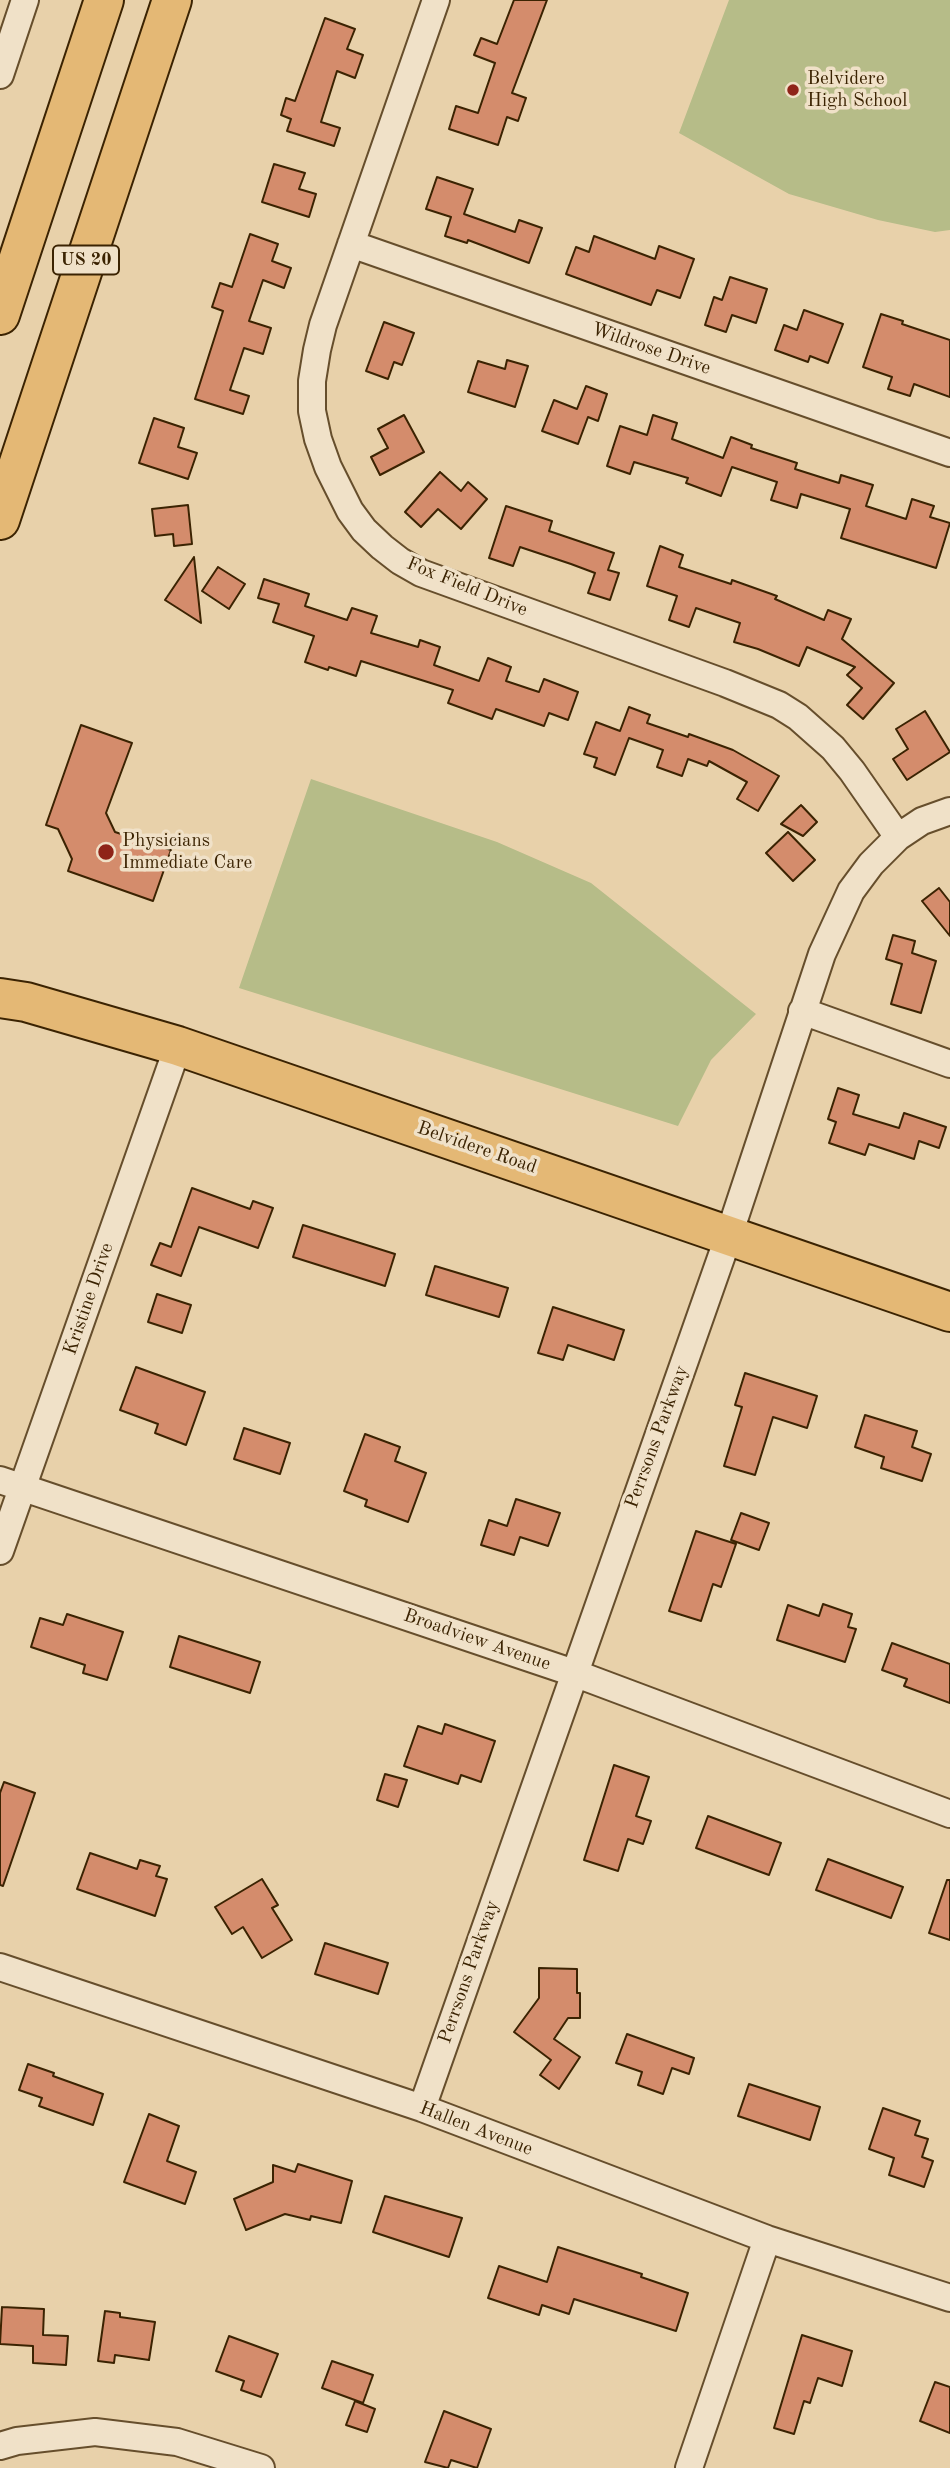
<!DOCTYPE html>
<style>
body{margin:0}
canvas{display:block;background:#e8d1aa}
</style>
<canvas width="950" height="2468"></canvas>
<script>
const context = document.querySelector('canvas').getContext('2d');
context.lineJoin = 'round';
function fill(path, color) {
  context.fillStyle = color;
  context.fill(path, 'evenodd');
}
function shape(rows) {
  const path = new Path2D();
  for (const r of rows) {
    path.moveTo(r[0], r[1]);
    for (let i = 2; i < r.length; i += 2) path.lineTo(r[i], r[i + 1]);
  }
  return path;
}
function trace(path, color, width, dash) {
  context.strokeStyle = color;
  context.lineWidth = width;
  context.lineCap = dash ? 'butt' : 'round';
  context.setLineDash(dash || []);
  context.stroke(path);
}
function drawText(font, color, halo, rows, align = 'center') {
  context.font = font + ' "Old Standard TT",serif';
  context.lineWidth = 7;
  context.setLineDash([]);
  context.textBaseline = 'middle';
  context.strokeStyle = halo;
  context.fillStyle = color;
  for (const [text, x, y, turn = 0] of rows) {
    context.save();
    context.translate(x, y);
    context.rotate((+turn || 0) * Math.PI / 180);
    context.textAlign = isNaN(turn) ? turn : align;
    if (halo) context.strokeText(text, 0, 0);
    context.fillText(text, 0, 0);
    context.restore();
  }
}
const green = shape([
 [729,0,950,0,950,230,935,232,878,220,789,194,679,133],
 [311,779,497,842,591,883,756,1014,711,1060,678,1126,239,988]
]);
const building = shape([
 [514,0,547,0,512,93,526,98,518,121,507,117,498,145,449,129,456,106,478,113,495,63,474,55,481,38,497,44,514,0],
 [325,18,355,29,347,49,363,55,355,78,337,71,321,122,340,128,334,146,287,131,291,119,281,115,286,98,295,101,325,18],
 [274,164,305,173,299,189,316,194,309,217,262,202,274,164],
 [437,177,473,189,464,214,515,232,519,220,542,228,529,263,468,240,467,243,445,236,451,217,426,209,437,177],
 [250,234,278,244,272,261,291,268,284,288,263,280,249,321,271,328,263,354,244,348,230,390,249,396,243,414,195,399,223,311,212,307,220,283,232,287,250,234],
 [594,236,655,259,659,246,694,259,680,298,657,290,651,305,566,274,576,247,589,252,594,236],
 [730,277,767,289,756,323,732,315,726,332,705,325,714,297,722,300,730,277],
 [804,310,843,324,828,363,810,356,808,362,775,350,784,325,797,330,804,310],
 [881,314,903,321,902,324,950,340,950,397,914,384,910,396,888,389,892,377,863,367,881,314],
 [384,322,414,333,402,365,394,362,388,379,366,371,384,322],
 [507,360,528,366,515,407,468,392,478,361,505,369,507,360],
 [586,386,607,394,598,421,588,417,578,444,542,431,554,400,577,409,586,386],
 [404,415,424,452,380,475,371,457,388,448,378,429,404,415],
 [653,415,677,423,672,439,723,458,731,437,752,445,751,448,797,463,795,469,839,483,841,475,873,485,866,506,906,519,912,499,934,506,930,517,950,523,936,568,841,538,850,509,801,494,797,508,771,500,777,482,732,467,721,496,686,483,688,478,634,462,630,474,607,466,620,426,647,435,653,415],
 [154,418,184,428,178,447,197,453,188,479,139,463,154,418],
 [440,472,461,491,468,482,487,499,461,529,438,509,421,527,405,512,440,472],
 [188,505,192,544,174,546,173,534,155,536,152,509,188,505],
 [506,506,552,521,549,531,614,553,608,570,619,573,610,600,588,593,595,573,571,564,520,547,513,566,489,558,506,506],
 [660,546,683,555,679,567,731,584,732,580,777,596,775,599,824,620,828,610,851,619,842,639,894,683,863,719,847,705,862,688,847,675,855,667,807,647,799,666,758,649,734,642,740,623,696,608,689,627,669,620,677,596,647,586,660,546],
 [194,557,201,623,165,600,194,557],
 [218,567,245,584,229,609,202,591,218,567],
 [264,579,309,594,305,606,347,620,352,608,377,616,371,633,418,647,420,640,440,647,434,665,479,681,488,658,511,667,506,681,539,692,544,679,578,692,568,720,549,713,544,726,496,709,492,719,448,703,453,690,361,661,356,676,329,667,328,670,305,662,314,636,273,622,279,604,258,598,264,579],
 [629,707,650,715,647,723,688,737,689,734,733,750,779,776,758,811,737,799,747,782,709,761,707,766,688,759,682,776,657,767,663,750,629,738,615,775,594,767,597,758,584,754,596,722,620,731,629,707],
 [925,711,950,752,907,780,893,759,908,749,896,729,925,711],
 [81,725,132,743,106,813,115,832,171,850,153,901,68,871,72,859,58,829,46,825,81,725],
 [801,805,817,822,803,836,781,824,801,805],
 [788,832,815,860,793,881,766,853,788,832],
 [939,888,950,902,950,936,922,901,939,888],
 [893,935,915,941,912,953,936,961,921,1013,891,1004,902,964,886,959,893,935],
 [838,1088,859,1095,853,1114,899,1128,904,1113,946,1127,939,1148,919,1141,914,1159,869,1144,865,1155,829,1143,836,1122,828,1119,838,1088],
 [192,1188,250,1209,253,1201,273,1208,258,1248,199,1227,181,1276,151,1265,160,1243,171,1247,192,1188],
 [303,1225,395,1254,385,1286,293,1257,303,1225],
 [435,1266,508,1288,499,1317,426,1295,435,1266],
 [157,1294,191,1305,182,1333,148,1322,157,1294],
 [553,1307,624,1330,614,1360,568,1345,563,1360,538,1353,553,1307],
 [136,1367,205,1392,186,1445,155,1433,158,1424,120,1410,136,1367],
 [745,1373,817,1396,807,1428,773,1417,755,1475,724,1466,742,1407,735,1405,745,1373],
 [865,1415,917,1431,912,1447,931,1454,922,1481,881,1468,884,1457,855,1447,865,1415],
 [244,1428,290,1443,280,1474,234,1459,244,1428],
 [365,1434,400,1447,395,1461,426,1473,408,1522,365,1506,367,1500,344,1491,365,1434],
 [516,1499,560,1513,548,1546,520,1537,514,1555,481,1545,489,1520,507,1526,516,1499],
 [741,1513,769,1523,759,1550,731,1540,741,1513],
 [696,1531,736,1544,721,1587,713,1584,701,1621,669,1611,696,1531],
 [823,1604,852,1614,848,1627,856,1629,845,1662,777,1640,788,1605,819,1616,823,1604],
 [67,1614,123,1632,107,1680,83,1673,85,1665,31,1647,40,1618,63,1625,67,1614],
 [179,1636,260,1662,250,1693,170,1667,179,1636],
 [892,1643,950,1664,950,1703,904,1686,907,1679,882,1670,892,1643],
 [445,1724,495,1741,481,1782,461,1775,458,1784,404,1766,418,1726,442,1734,445,1724],
 [614,1765,649,1777,636,1816,651,1821,643,1844,628,1839,618,1871,584,1860,614,1765],
 [385,1774,407,1780,398,1807,377,1800,385,1774],
 [4,1782,35,1793,3,1886,0,1885,0,1793,4,1782],
 [708,1816,781,1843,769,1875,696,1848,708,1816],
 [90,1853,137,1869,140,1860,160,1866,156,1876,167,1879,155,1916,77,1889,90,1853],
 [828,1859,903,1887,891,1918,816,1890,828,1859],
 [262,1879,278,1905,272,1908,292,1940,262,1958,243,1927,232,1934,215,1907,262,1879],
 [947,1880,950,1880,950,1940,929,1933,947,1880],
 [325,1943,388,1963,378,1994,315,1974,325,1943],
 [539,1968,577,1969,577,1993,580,1993,580,2018,568,2018,554,2039,580,2057,559,2089,540,2075,551,2060,514,2032,539,1998,539,1968],
 [627,2034,694,2058,689,2074,672,2068,663,2094,638,2085,642,2072,616,2063,627,2034],
 [28,2064,54,2073,53,2076,103,2094,93,2125,39,2106,42,2098,19,2090,28,2064],
 [749,2084,820,2107,810,2140,738,2116,749,2084],
 [883,2108,920,2121,915,2135,928,2139,922,2157,933,2161,924,2187,889,2175,894,2158,869,2149,883,2108],
 [149,2114,179,2126,167,2161,196,2172,185,2204,124,2182,149,2114],
 [298,2164,352,2181,341,2223,311,2216,310,2220,285,2214,246,2230,234,2199,273,2182,273,2165,295,2172,298,2164],
 [385,2196,462,2218,449,2257,373,2232,385,2196],
 [558,2247,642,2274,641,2277,688,2293,676,2331,574,2299,569,2314,542,2305,539,2315,488,2298,499,2266,547,2282,558,2247],
 [2,2307,44,2309,43,2335,68,2336,66,2365,33,2363,33,2346,0,2344,2,2307],
 [105,2311,120,2313,120,2317,155,2322,149,2360,115,2355,114,2363,98,2361,105,2311],
 [802,2335,852,2351,842,2386,818,2378,810,2403,804,2401,794,2434,774,2428,802,2335],
 [229,2336,278,2354,261,2397,241,2390,244,2381,216,2371,229,2336],
 [332,2361,373,2375,363,2403,322,2388,332,2361],
 [935,2382,950,2387,950,2433,920,2421,935,2382],
 [355,2401,375,2409,367,2432,346,2425,355,2401],
 [444,2411,491,2429,477,2468,451,2460,448,2468,425,2462,444,2411]
]);
const street = shape([
 [436,0,323,325,317,350,312,381,312,411,318,439,328,467,350,511,364,530,382,547,400,561,421,573,725,683,779,705,798,717,833,748,852,771,898,837],
 [0,75,25,0],
 [351,244,950,453],
 [802,1011,950,1064],
 [0,1480,574,1673,950,1814],
 [0,1551,178,1046],
 [0,1967,422,2108,767,2239,950,2298],
 [422,2108,729,1235,822,954,851,891,871,864,898,837,922,821,950,811],
 [0,2446,17,2441,95,2432,177,2442,261,2468],
 [689,2468,767,2239]
]);
const primary = shape([
 [0,315,104,0],
 [0,520,172,0],
 [0,998,26,1002,178,1046,950,1312]
]);
const markers = [
 [793,90,7,"#8f2418"],
 [106,852,9,"#8f2418"]
];
const shields = [
 [86,260,66]
];
const shieldNames = [
 ["US 20",86,260]
];
const poiNames = [
 ["Belvidere",807,79],
 ["High School",807,101],
 ["Physicians",122,841],
 ["Immediate Care",122,863]
];
const streetNames = [
 ["Wildrose Drive",651,349,19],
 ["Fox Field Drive",467,587,22],
 ["Belvidere Road",477,1148,19],
 ["Kristine Drive",89,1299,-71],
 ["Perrsons Parkway",657,1437,-70],
 ["Broadview Avenue",477,1640,19],
 ["Perrsons Parkway",469,1972,-71],
 ["Hallen Avenue",476,2129,21]
];
fill(green, '#b6bc88');
fill(building, '#d48c6c');
trace(building, '#3b2302', 2);
trace(street, '#664e2c', 30);
trace(primary, '#3b2302', 42);
trace(street, '#f0e1c8', 26);
trace(primary, '#e4b875', 38);
for (const [x, y, r, color] of markers) {
  const dot = new Path2D();
  dot.arc(x, y, r, 0, 2 * Math.PI);
  context.fillStyle = color;
  context.fill(dot);
  trace(dot, '#f0e1c8', 2.5);
}
for (const [x, y, w] of shields) {
  const box = new Path2D();
  box.roundRect(x - w / 2, y - 14.5, w, 29, 5);
  context.fillStyle = '#f0e1c8';
  context.fill(box);
  trace(box, '#3b2302', 2);
}
drawText('bold 18px', '#3b2302', null, shieldNames);
drawText('19px', '#3b2302', '#f0e1c8', poiNames, 'left');
drawText('19px', '#3b2302', '#f0e1c8', streetNames);
</script>
